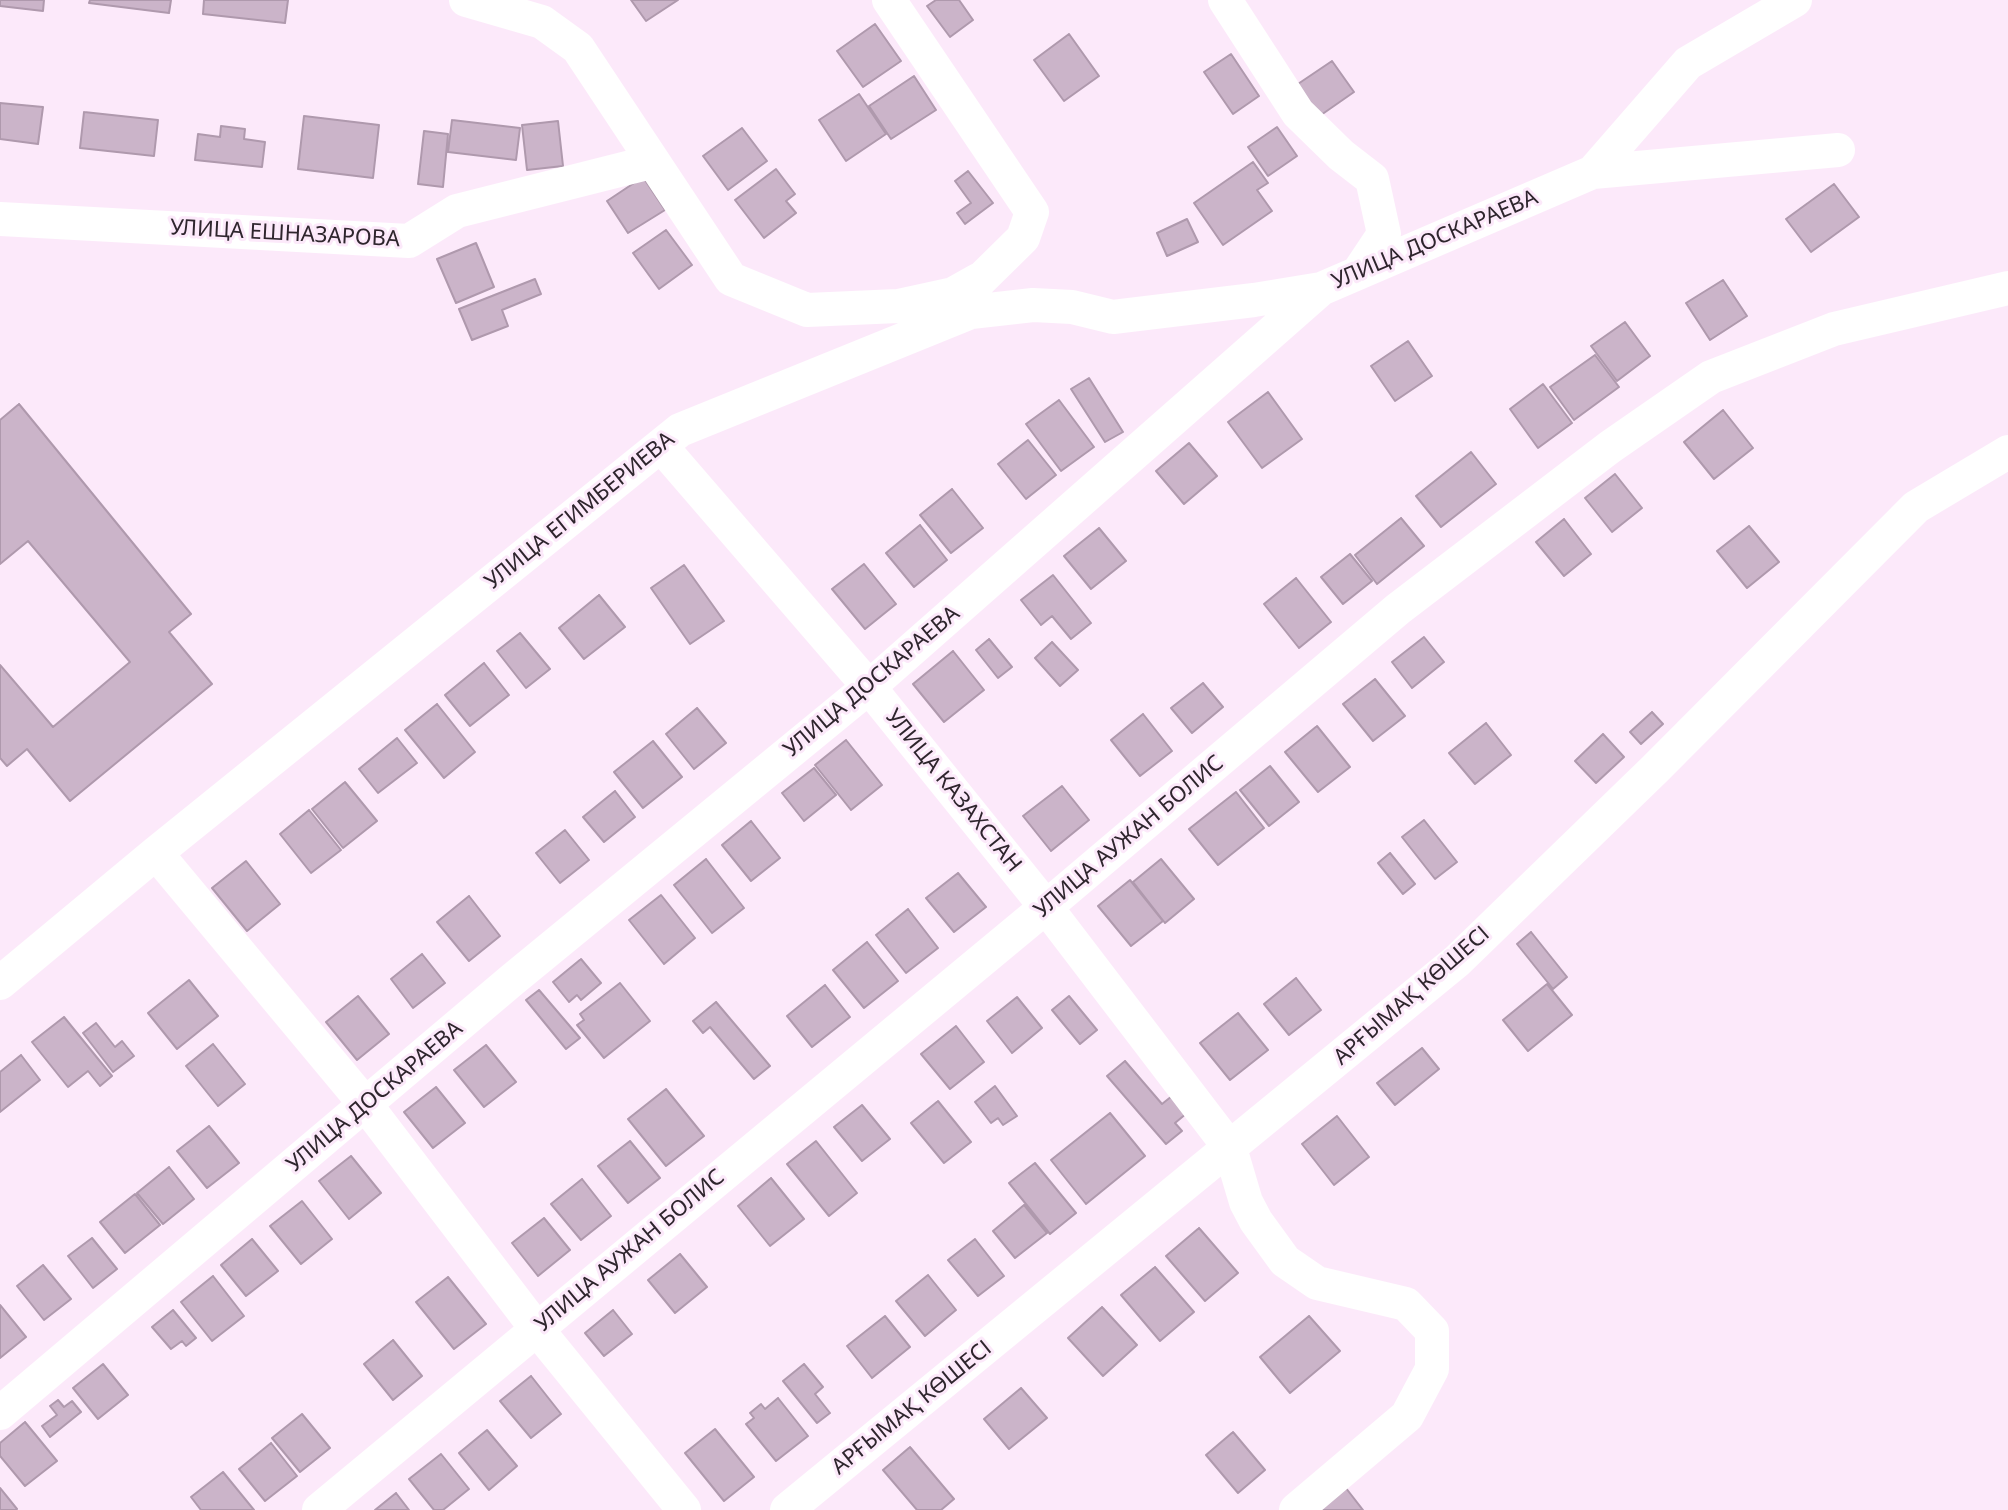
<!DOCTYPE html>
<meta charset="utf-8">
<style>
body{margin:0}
canvas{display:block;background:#fce9fa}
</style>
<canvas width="2008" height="1510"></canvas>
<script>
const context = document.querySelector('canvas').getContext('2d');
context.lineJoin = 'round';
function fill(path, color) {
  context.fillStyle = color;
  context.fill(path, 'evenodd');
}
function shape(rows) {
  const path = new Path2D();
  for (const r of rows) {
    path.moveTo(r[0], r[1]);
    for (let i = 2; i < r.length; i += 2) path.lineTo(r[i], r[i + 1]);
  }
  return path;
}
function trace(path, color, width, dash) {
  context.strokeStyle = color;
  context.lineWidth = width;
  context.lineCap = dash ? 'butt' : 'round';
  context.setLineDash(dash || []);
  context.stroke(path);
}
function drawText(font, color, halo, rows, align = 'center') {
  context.font = font + ' "Noto Sans",sans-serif';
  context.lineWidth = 6;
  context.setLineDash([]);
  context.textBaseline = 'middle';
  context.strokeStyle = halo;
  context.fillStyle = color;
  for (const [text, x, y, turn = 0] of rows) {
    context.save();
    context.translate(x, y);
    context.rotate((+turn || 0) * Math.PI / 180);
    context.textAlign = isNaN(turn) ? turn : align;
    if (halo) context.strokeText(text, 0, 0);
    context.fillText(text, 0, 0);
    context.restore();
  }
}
const building = shape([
 [0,0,44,0,43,11,0,6,0,0],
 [90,0,171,0,169,13,89,3,90,0],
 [204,0,288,0,285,23,203,14,204,0],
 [631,0,678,0,646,21,631,0],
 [936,0,959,0,973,20,950,37,927,6,936,0],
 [875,24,901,61,863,87,837,51,875,24],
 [1069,34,1099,76,1064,101,1034,60,1069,34],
 [1231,54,1259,96,1233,114,1204,72,1231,54],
 [1332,61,1354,92,1311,122,1289,90,1332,61],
 [914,76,936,110,891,139,869,106,914,76],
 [859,94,886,134,846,161,819,120,859,94],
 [0,103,43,107,38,144,0,139,0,103],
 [84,112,158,120,154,156,80,148,84,112],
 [304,116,379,125,373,178,298,169,304,116],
 [452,120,520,128,516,160,448,152,452,120],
 [558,121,563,166,527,170,522,125,558,121],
 [221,126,245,129,244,139,265,142,262,167,195,160,198,134,220,137,221,126],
 [1277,127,1297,156,1268,176,1248,147,1277,127],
 [742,128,767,161,728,190,703,156,742,128],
 [424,131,448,134,443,187,418,184,424,131],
 [1253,162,1268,183,1257,190,1272,211,1223,245,1194,203,1253,162],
 [776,169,795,194,786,201,796,213,764,238,735,200,776,169],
 [968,171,993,203,965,224,957,213,971,203,955,181,968,171],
 [643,177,665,210,628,233,607,201,643,177],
 [1834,184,1859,217,1811,252,1786,219,1834,184],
 [1187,219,1198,242,1167,256,1157,233,1187,219],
 [666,230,692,265,659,289,633,253,666,230],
 [476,243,494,287,456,303,437,259,476,243],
 [535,279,541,294,502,310,508,326,472,340,459,309,535,279],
 [1723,280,1747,316,1710,340,1686,303,1723,280],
 [1625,322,1650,356,1617,381,1591,346,1625,322],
 [1408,341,1432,376,1395,401,1371,366,1408,341],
 [1595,355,1619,387,1574,420,1550,387,1595,355],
 [1089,378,1123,432,1105,442,1071,389,1089,378],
 [1543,384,1572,423,1538,448,1510,409,1543,384],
 [1268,392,1302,439,1262,468,1228,422,1268,392],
 [1059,400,1094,447,1061,471,1026,424,1059,400],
 [19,404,191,614,169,632,212,684,70,801,27,749,7,766,0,758,0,665,53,727,130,662,28,541,0,564,0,420,19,404],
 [1723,410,1753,448,1714,479,1684,442,1723,410],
 [1028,440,1056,475,1026,499,998,464,1028,440],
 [1189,443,1217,476,1184,504,1156,471,1189,443],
 [1471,452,1496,484,1441,527,1416,496,1471,452],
 [1615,474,1642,508,1612,532,1585,498,1615,474],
 [952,489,983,528,951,553,920,515,952,489],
 [1401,518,1424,546,1377,584,1355,555,1401,518],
 [1564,519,1591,554,1564,576,1536,542,1564,519],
 [920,525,947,560,914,587,886,553,920,525],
 [1749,526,1779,562,1747,588,1717,551,1749,526],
 [1099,528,1126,561,1091,589,1064,556,1099,528],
 [1350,554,1372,581,1343,604,1321,577,1350,554],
 [864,564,896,604,865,629,832,589,864,564],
 [684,565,724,621,690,644,651,588,684,565],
 [1053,575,1091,623,1071,639,1052,616,1041,625,1021,600,1053,575],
 [1296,578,1331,622,1299,648,1264,604,1296,578],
 [599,595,625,627,584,659,559,628,599,595],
 [520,633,550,669,526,688,497,651,520,633],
 [1424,637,1444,662,1412,688,1392,662,1424,637],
 [989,639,1012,667,998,678,976,650,989,639],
 [1052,642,1078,670,1060,686,1035,658,1052,642],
 [953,651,984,690,944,722,913,684,953,651],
 [484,663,509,695,470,726,445,695,484,663],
 [1375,679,1405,716,1373,741,1343,704,1375,679],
 [1203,683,1223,707,1192,733,1171,708,1203,683],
 [437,704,475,752,444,778,405,730,437,704],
 [697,708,726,743,694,769,666,734,697,708],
 [1652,712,1663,724,1641,744,1630,732,1652,712],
 [1143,714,1172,751,1140,776,1111,740,1143,714],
 [1486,723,1511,755,1475,784,1449,753,1486,723],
 [1317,726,1350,767,1318,792,1285,752,1317,726],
 [1603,734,1624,757,1596,783,1575,761,1603,734],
 [397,738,417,763,378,793,359,769,397,738],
 [846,740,882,785,851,810,815,765,846,740],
 [653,741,682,777,643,808,614,772,653,741],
 [1270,766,1299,802,1269,826,1240,790,1270,766],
 [814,768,836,795,804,821,782,793,814,768],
 [345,782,377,821,343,848,312,809,345,782],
 [1062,786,1089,820,1051,851,1023,816,1062,786],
 [615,791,635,817,604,842,583,817,615,791],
 [1236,792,1264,828,1218,865,1189,829,1236,792],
 [309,810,341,850,311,873,280,834,309,810],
 [1424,820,1457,862,1435,879,1402,837,1424,820],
 [751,821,780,858,751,881,722,845,751,821],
 [565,830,589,860,560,883,536,853,565,830],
 [1390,853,1415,884,1403,894,1378,863,1390,853],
 [706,859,744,908,712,933,674,885,706,859],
 [1161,859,1194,899,1165,923,1133,882,1161,859],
 [246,861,280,904,247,931,212,888,246,861],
 [958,873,986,907,954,932,926,898,958,873],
 [1130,880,1163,921,1131,946,1098,906,1130,880],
 [661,895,695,938,664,964,629,920,661,895],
 [469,896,500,936,469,961,437,922,469,896],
 [908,909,938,948,906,973,876,935,908,909],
 [1531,932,1567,977,1553,989,1517,944,1531,932],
 [867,942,898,981,864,1008,833,970,867,942],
 [422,954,445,983,413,1008,391,979,422,954],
 [581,959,601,983,581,1000,577,995,569,1002,553,982,581,959],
 [1296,978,1321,1010,1289,1035,1264,1004,1296,978],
 [189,980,218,1016,177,1049,148,1013,189,980],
 [620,983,650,1021,604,1058,577,1025,584,1020,580,1014,620,983],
 [1547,984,1572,1015,1528,1051,1503,1020,1547,984],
 [825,985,850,1017,812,1047,787,1016,825,985],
 [539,990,580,1038,566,1049,526,1000,539,990],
 [358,996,389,1034,357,1060,326,1022,358,996],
 [1069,996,1097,1030,1080,1044,1052,1010,1069,996],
 [1017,997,1042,1028,1012,1053,987,1021,1017,997],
 [716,1002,770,1066,754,1079,710,1027,703,1033,693,1021,716,1002],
 [1238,1013,1268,1050,1230,1080,1200,1043,1238,1013],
 [64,1017,112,1076,100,1086,88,1071,68,1087,32,1042,64,1017],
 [96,1023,115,1047,122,1041,134,1056,113,1072,83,1033,96,1023],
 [956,1026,984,1062,950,1089,921,1054,956,1026],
 [213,1044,245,1084,218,1106,186,1066,213,1044],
 [486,1045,516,1082,484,1107,454,1070,486,1045],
 [1422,1048,1439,1069,1395,1105,1377,1083,1422,1048],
 [21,1055,40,1080,0,1112,0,1072,21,1055],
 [1125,1061,1162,1104,1172,1096,1187,1113,1175,1123,1182,1131,1166,1144,1107,1076,1125,1061],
 [995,1086,1017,1116,1003,1125,998,1118,991,1123,975,1102,995,1086],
 [436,1087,465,1123,433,1148,404,1112,436,1087],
 [666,1089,704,1136,666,1166,628,1119,666,1089],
 [938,1101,971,1142,944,1163,911,1123,938,1101],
 [862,1105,890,1139,862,1161,834,1127,862,1105],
 [1110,1113,1145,1156,1086,1204,1051,1160,1110,1113],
 [1337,1116,1369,1157,1334,1185,1302,1144,1337,1116],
 [209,1126,239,1163,207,1188,177,1151,209,1126],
 [630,1141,660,1178,628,1203,598,1166,630,1141],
 [816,1141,857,1193,829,1216,787,1164,816,1141],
 [351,1156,381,1193,349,1219,319,1181,351,1156],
 [1035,1163,1076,1213,1050,1234,1009,1183,1035,1163],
 [169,1167,194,1199,163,1224,137,1193,169,1167],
 [771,1178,804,1219,770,1246,738,1206,771,1178],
 [582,1179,611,1216,581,1240,551,1204,582,1179],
 [135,1194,160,1225,125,1253,100,1222,135,1194],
 [302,1201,332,1239,301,1264,270,1226,302,1201],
 [1024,1205,1047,1233,1015,1258,993,1231,1024,1205],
 [544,1218,570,1250,538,1276,512,1243,544,1218],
 [1199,1228,1238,1273,1205,1301,1166,1256,1199,1228],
 [92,1238,117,1269,93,1288,68,1256,92,1238],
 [252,1239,278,1271,246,1296,221,1265,252,1239],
 [975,1239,1004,1276,978,1296,948,1260,975,1239],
 [680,1254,707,1287,675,1313,648,1280,680,1254],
 [43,1265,71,1299,44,1320,17,1286,43,1265],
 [1155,1267,1194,1312,1160,1341,1121,1295,1155,1267],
 [928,1275,956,1310,925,1336,896,1301,928,1275],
 [213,1276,244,1316,212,1341,181,1302,213,1276],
 [448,1277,486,1324,454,1349,416,1302,448,1277],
 [0,1305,26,1337,0,1358,0,1305],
 [1102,1307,1137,1345,1103,1376,1068,1338,1102,1307],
 [173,1310,196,1338,186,1346,182,1341,171,1349,152,1327,173,1310],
 [613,1310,632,1334,604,1356,585,1333,613,1310],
 [885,1316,910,1347,872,1378,847,1346,885,1316],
 [1309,1316,1340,1351,1290,1393,1260,1357,1309,1316],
 [393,1340,422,1376,393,1400,364,1364,393,1340],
 [103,1364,128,1395,98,1419,73,1388,103,1364],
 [804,1364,823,1387,815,1394,830,1413,817,1423,783,1381,804,1364],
 [531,1376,561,1414,531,1438,500,1401,531,1376],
 [1021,1388,1047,1418,1009,1449,984,1419,1021,1388],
 [778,1398,808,1436,776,1461,746,1424,754,1418,750,1413,761,1404,765,1409,778,1398],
 [58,1400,64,1407,72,1401,81,1412,50,1437,42,1426,57,1415,50,1406,58,1400],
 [302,1414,330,1448,300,1472,272,1438,302,1414],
 [25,1422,57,1461,25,1486,0,1456,0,1443,25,1422],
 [715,1429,754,1477,724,1501,685,1453,715,1429],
 [487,1430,517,1466,489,1490,459,1453,487,1430],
 [1233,1432,1265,1470,1238,1493,1206,1455,1233,1432],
 [271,1443,297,1476,265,1501,239,1469,271,1443],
 [910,1447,954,1499,941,1510,917,1510,883,1470,910,1447],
 [441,1454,469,1489,443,1510,434,1510,409,1479,441,1454],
 [223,1472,254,1510,201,1510,191,1497,223,1472],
 [1342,1483,1363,1510,1308,1510,1342,1483],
 [0,1488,17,1509,16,1510,0,1510,0,1488],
 [396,1493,409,1510,375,1510,396,1493]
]);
const minor = shape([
 [466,0,542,22,578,48,731,279,807,310,898,306,953,294,978,280],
 [889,0,1032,212,1023,238,963,297],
 [1225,0,1298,113,1341,155,1372,179,1384,234,1358,273],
 [1593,172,1688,63,1795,0],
 [0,219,409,241,457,211,651,162],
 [661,446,869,687,1046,907,1230,1148,1246,1202,1256,1221,1285,1261,1317,1283,1406,1304,1432,1331,1432,1369,1407,1416,1296,1510],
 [156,853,366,1105,536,1328,684,1510],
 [0,983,156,853,680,430,971,312,1033,305,1072,307,1113,317,1254,300,1321,289],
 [0,1413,512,980,869,687,1321,289,1593,172,1838,150],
 [319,1510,1046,907,1398,609,1610,447,1711,377,1834,329,2008,288],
 [787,1510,1457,961,1655,769,1916,507,2008,452]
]);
const streetNames = [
 ["УЛИЦА ЕШНАЗАРОВА",285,234,3],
 ["УЛИЦА ДОСКАРАЕВА",1435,240,-23],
 ["УЛИЦА ЕГИМБЕРИЕВА",580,511,-39],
 ["УЛИЦА ДОСКАРАЕВА",872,682,-40],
 ["УЛИЦА КАЗАХСТАН",953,791,51],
 ["УЛИЦА АУЖАН БОЛИС",1129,837,-40],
 ["АРҒЫМАҚ КӨШЕСІ",1412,996,-41],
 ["УЛИЦА ДОСКАРАЕВА",375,1097,-40],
 ["УЛИЦА АУЖАН БОЛИС",630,1251,-40],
 ["АРҒЫМАҚ КӨШЕСІ",912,1408,-39]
];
fill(building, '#cbb4c9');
trace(building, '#af99ad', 2);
trace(minor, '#fff', 34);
drawText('22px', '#2e252d', '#fce9fa', streetNames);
</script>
